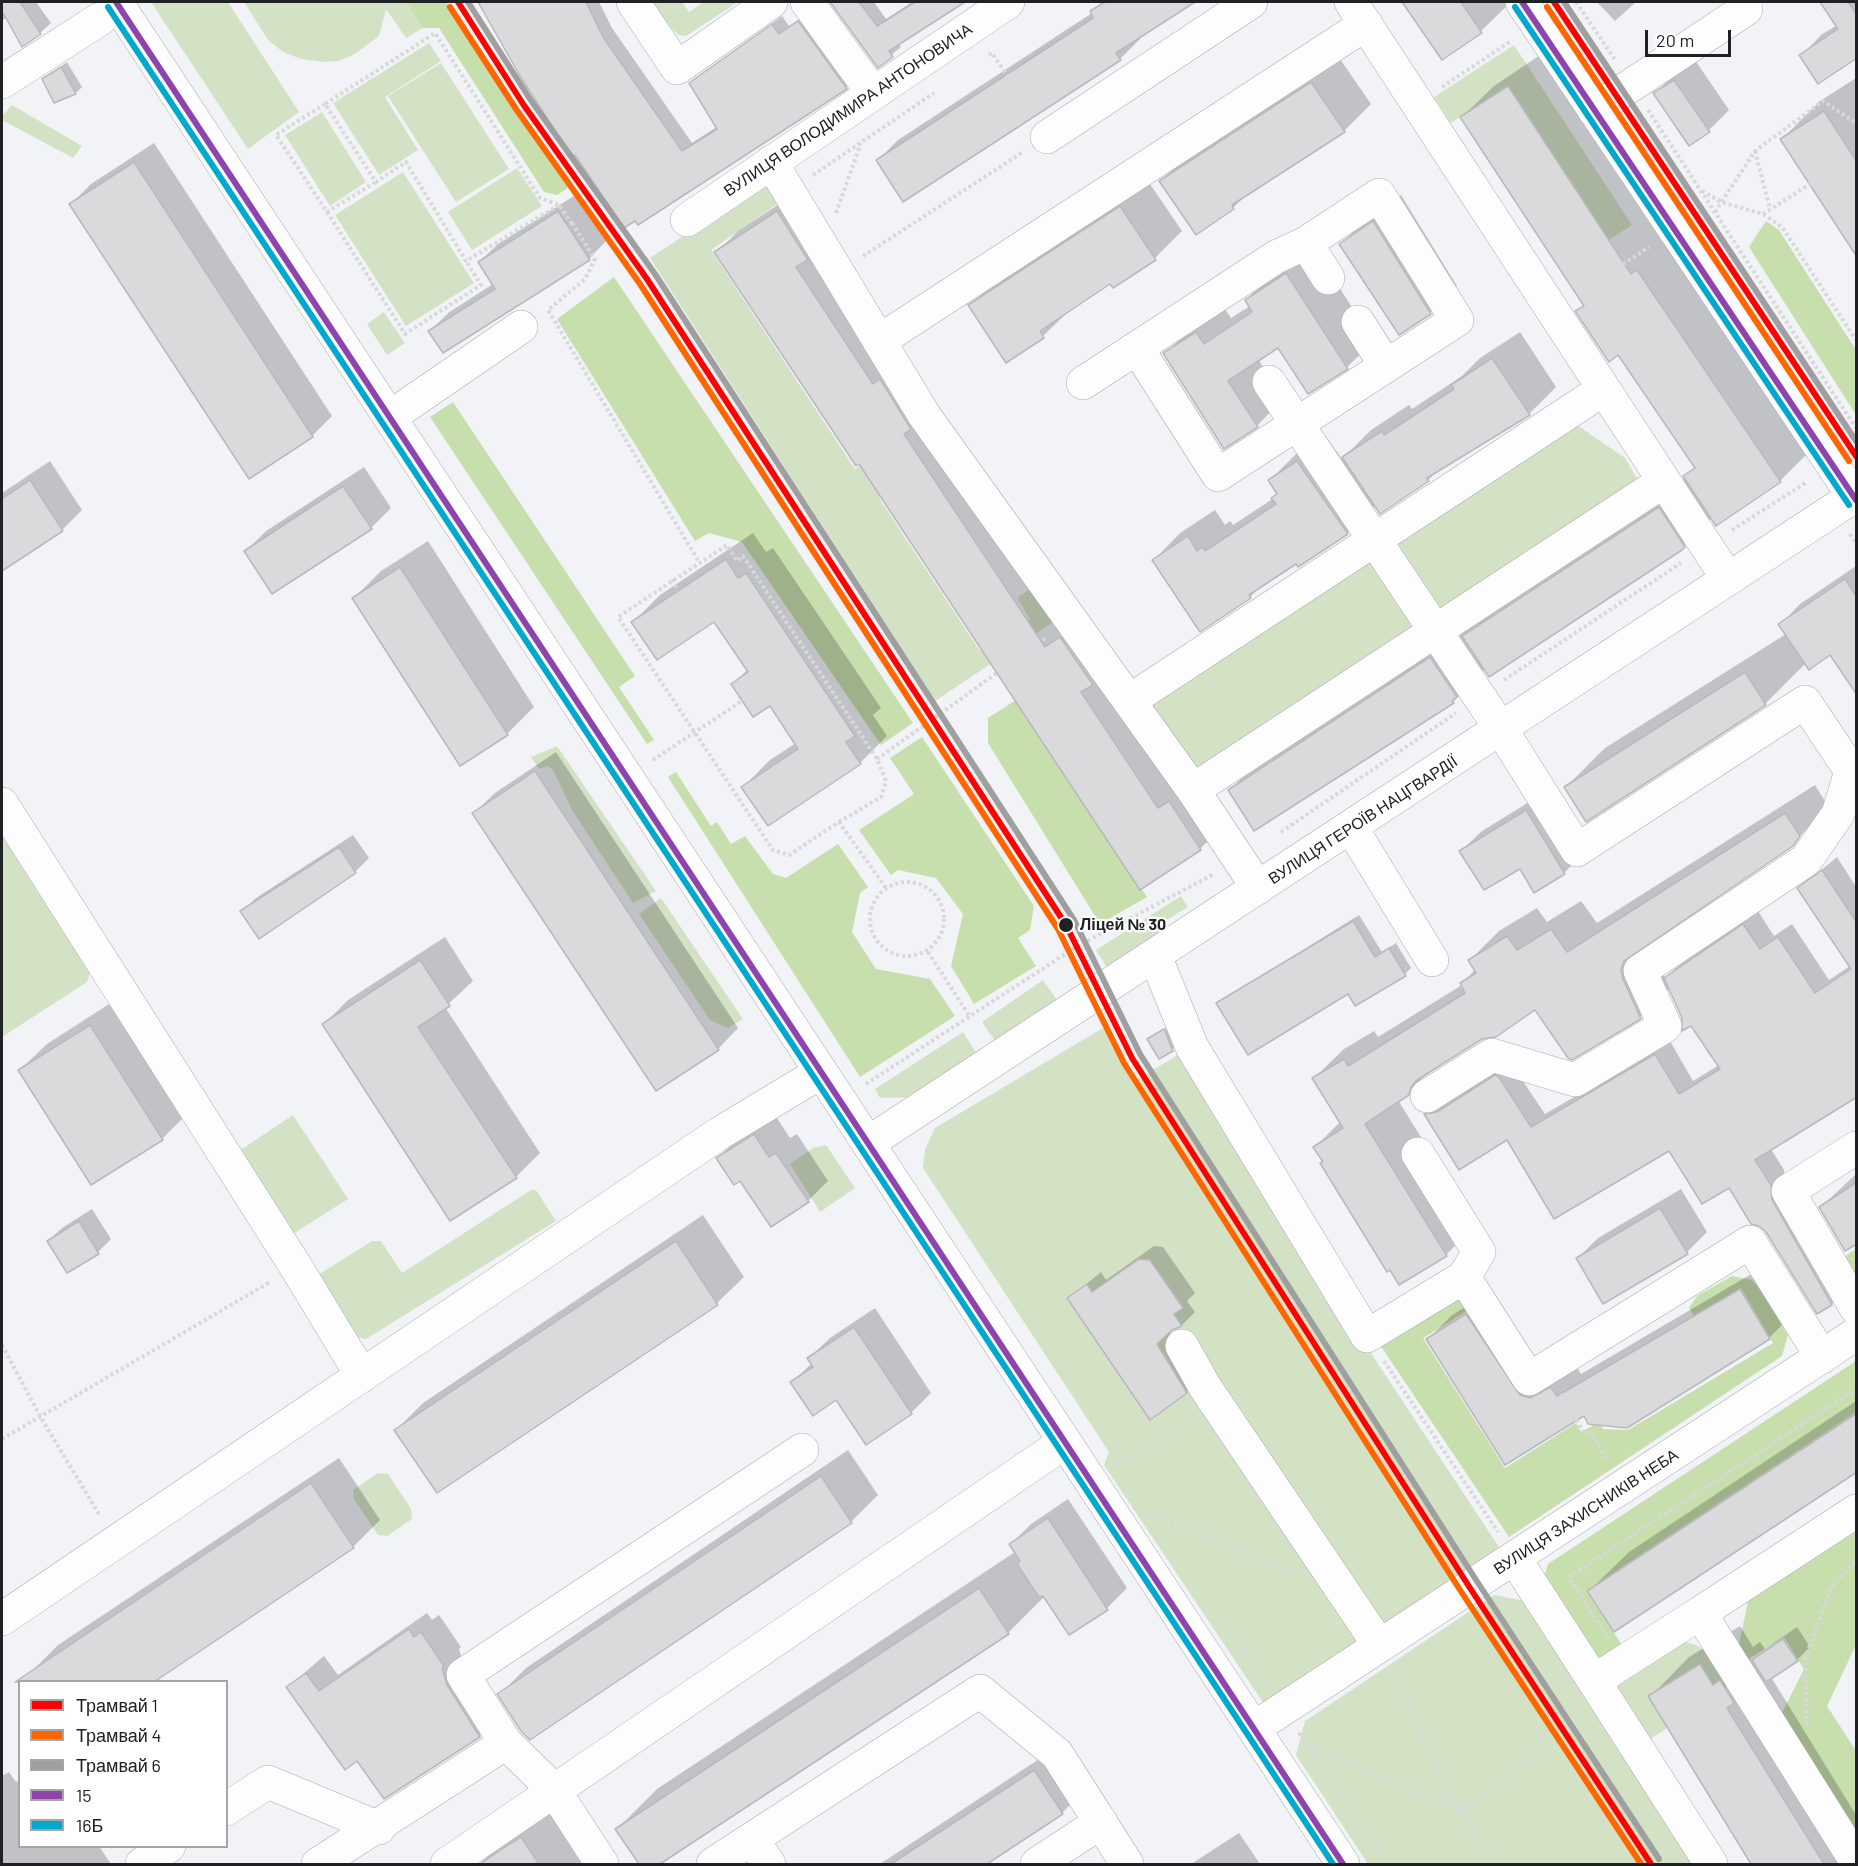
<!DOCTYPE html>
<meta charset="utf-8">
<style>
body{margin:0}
#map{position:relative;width:1858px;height:1866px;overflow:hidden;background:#f2f3f7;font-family:Barlow,sans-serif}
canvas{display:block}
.frame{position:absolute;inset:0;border:3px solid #202124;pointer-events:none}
.legend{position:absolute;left:18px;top:1680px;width:210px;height:168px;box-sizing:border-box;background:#fff;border:2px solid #a6a6a7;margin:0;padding:8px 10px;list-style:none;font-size:18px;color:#202124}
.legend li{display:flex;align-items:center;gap:12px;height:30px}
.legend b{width:30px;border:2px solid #a6a6a7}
.scale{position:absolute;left:1645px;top:30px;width:86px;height:27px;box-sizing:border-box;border:3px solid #202124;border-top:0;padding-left:8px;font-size:18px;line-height:21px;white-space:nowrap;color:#202124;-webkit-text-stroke:4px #fff;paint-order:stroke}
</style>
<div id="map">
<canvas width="1858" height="1866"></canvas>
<div class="frame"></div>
<ul class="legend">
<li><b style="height:8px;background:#f00"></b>Трамвай 1</li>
<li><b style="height:8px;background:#f60"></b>Трамвай 4</li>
<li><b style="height:8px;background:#9f9f9f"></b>Трамвай 6</li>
<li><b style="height:8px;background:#8e44ad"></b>15</li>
<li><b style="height:8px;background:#00a9ce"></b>16Б</li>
</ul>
<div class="scale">20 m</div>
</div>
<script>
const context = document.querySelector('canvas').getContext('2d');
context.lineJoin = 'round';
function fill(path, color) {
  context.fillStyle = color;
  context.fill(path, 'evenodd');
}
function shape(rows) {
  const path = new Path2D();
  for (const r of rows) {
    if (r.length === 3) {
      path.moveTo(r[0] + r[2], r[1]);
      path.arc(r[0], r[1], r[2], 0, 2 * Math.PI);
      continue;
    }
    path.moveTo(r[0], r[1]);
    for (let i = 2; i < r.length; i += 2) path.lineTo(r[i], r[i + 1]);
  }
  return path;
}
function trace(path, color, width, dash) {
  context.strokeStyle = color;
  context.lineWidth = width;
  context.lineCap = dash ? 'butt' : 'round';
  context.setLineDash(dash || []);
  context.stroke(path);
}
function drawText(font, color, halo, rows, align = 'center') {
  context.font = font + ' Barlow,sans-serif';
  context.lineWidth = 4.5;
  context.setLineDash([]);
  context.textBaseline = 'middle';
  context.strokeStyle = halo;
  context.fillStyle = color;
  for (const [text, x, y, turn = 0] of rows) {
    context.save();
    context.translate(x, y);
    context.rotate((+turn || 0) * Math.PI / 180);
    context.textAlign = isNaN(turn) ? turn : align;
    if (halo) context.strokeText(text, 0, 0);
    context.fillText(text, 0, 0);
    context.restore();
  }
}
const green = shape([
 [151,2,228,2,299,112,248,149],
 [244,2,406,2,423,28,406,38,386,9,379,36,355,54,339,61,324,62,301,59,283,52,268,40],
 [652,2,682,2,689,12,704,2,738,2,686,36,679,35,672,29],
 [429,43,441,61,385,97,418,150,379,175,333,103],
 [1514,45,1632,225,1609,240,1508,86,1451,123,1434,97],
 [441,63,509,169,456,202,388,96],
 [12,105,82,146,73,158,2,120,2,116],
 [322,112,366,182,330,206,285,135],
 [517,168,542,206,472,250,448,212],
 [403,172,474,283,406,326,335,215],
 [769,179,783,200,711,250,855,469,887,448,907,479,879,498,980,651,1030,619,1017,598,1036,585,1058,619,935,701,650,258],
 [384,312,405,343,387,355,367,324],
 [1574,423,1625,458,1643,489,1442,619,1392,540],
 [1358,560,1374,560,1415,625,1412,637,1191,772,1149,710,1150,698],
 [557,746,656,891,633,903,572,810,553,770,548,766,539,769,531,757],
 [2,825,92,965,87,982,2,1037],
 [1181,896,1188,907,1162,923,1171,936,1111,974,1096,950],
 [661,898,743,1019,728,1028,710,1020,639,914],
 [1043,980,1059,1003,997,1044,982,1022],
 [1108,1025,1136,1080,1183,1052,1361,1338,1499,1547,1456,1580,1264,1704,1104,1465,1109,1452,923,1168,925,1149,935,1128],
 [963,1032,979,1057,920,1097,880,1098,875,1089],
 [293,1115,348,1199,293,1234,239,1151],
 [826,1145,855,1188,820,1212,790,1164,813,1148],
 [531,1190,536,1190,556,1221,366,1339,357,1337,318,1275,372,1241,381,1241,402,1273],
 [378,1473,388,1474,411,1509,412,1519,387,1536,378,1535,354,1499,353,1490],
 [1494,1595,1525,1601,1693,1864,1368,1864,1296,1755,1305,1721],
 [1683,1641,1698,1646,1713,1657,1730,1685,1718,1693,1700,1664,1648,1696,1667,1728,1652,1738,1633,1734,1606,1690]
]);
const forest = shape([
 [406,2,446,2,568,188,557,195,544,192,439,28,423,28],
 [1766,221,1779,230,1856,350,1856,415,1749,247],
 [614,277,913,723,881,745,742,542,709,533,695,541,557,319],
 [453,402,635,676,619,687,654,740,647,744,430,417],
 [1016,700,1147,897,1100,924,988,743,988,718],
 [922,737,1034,906,1030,930,1018,938,1036,966,974,1004,951,966,963,914,936,878,898,870,891,875,859,830,914,794,890,758],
 [676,772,711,826,717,822,731,844,745,836,773,874,786,878,838,844,868,887,860,893,852,932,876,969,930,979,955,1016,860,1077,668,777],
 [1856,1249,1856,1281,1835,1263],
 [1732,1276,1752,1280,1759,1288,1788,1335,1782,1356,1509,1537,1376,1339,1461,1286,1473,1307,1423,1338,1505,1468,1576,1423,1581,1432,1599,1422,1603,1429,1628,1430,1773,1343,1741,1288,1694,1316,1689,1308,1697,1296],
 [1856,1361,1856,1412,1586,1591,1624,1648,1607,1659,1578,1651,1540,1591,1548,1564],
 [1856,1522,1856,1645,1827,1706,1856,1751,1856,1844,1778,1721,1804,1669,1784,1637,1745,1661,1738,1649,1750,1592]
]);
const shadow = shape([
 [2,2,36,2,51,23,40,33,7,17,2,21],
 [480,2,599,2,612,28,692,143,718,126,691,83,782,16,789,26,808,13,855,78,846,88,639,223,522,75],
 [832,2,874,2,886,19,912,2,962,2,898,44,901,47,878,66],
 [1102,2,1192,2,1139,36,1140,39,1120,59,878,160,898,140,1092,13],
 [1405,2,1511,2,1481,31,1442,58],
 [1597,2,1636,2,1615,21],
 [1822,2,1856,2,1856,56,1801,56,1821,35,1837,25],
 [1540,55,1663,243,1670,239,1812,449,1780,481,1716,524,1712,518,1684,546,1485,669,1453,702,1230,790,1269,750,1470,618,1475,625,1503,597,1686,477,1696,466,1619,353,1577,311,1585,304,1462,117,1494,86],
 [1338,56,1371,104,1344,131,1250,191,1233,208,1161,181,1188,154],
 [1695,60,1729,110,1709,130,1655,94,1675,73],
 [67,62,82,87,76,93,44,79],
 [1856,78,1856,254,1782,139,1820,101],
 [154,143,332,416,312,436,71,204,91,184],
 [1148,181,1182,231,1155,258,1111,282,1070,310,1043,336,970,306,997,279],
 [799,191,819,247,1222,827,1200,849,1141,887,860,462,716,253,738,231],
 [577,194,607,240,589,259,430,331,448,313,493,284,479,262,498,244],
 [1401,195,1457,286,1430,313,1341,244,1368,217],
 [1313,247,1374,341,1347,367,1279,346,1258,359,1283,399,1257,426,1165,354,1192,327,1223,306,1231,318,1250,306,1246,300,1273,273],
 [1520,332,1556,387,1529,414,1440,468,1428,480,1376,505,1347,533,1296,562,1265,582,1250,597,1154,560,1180,533,1215,510,1225,525,1230,521,1233,525,1274,498,1278,493,1270,480,1297,453,1325,435,1342,459,1371,430,1409,405,1412,409,1462,376,1480,358],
 [50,461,82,510,62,530,2,569,2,493],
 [364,467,391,508,371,528,246,551,266,531],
 [753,533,766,552,773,548,881,708,873,715,887,736,860,763,743,787,770,760,796,743,770,704,733,684,748,669,714,620,633,622,660,595],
 [428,541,534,707,507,734,460,764,354,598,381,571],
 [1856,566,1856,692,1830,653,1806,663,1765,704,1566,787,1605,748,1786,634,1780,625,1800,604],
 [556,752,738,1028,718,1049,474,813,495,793],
 [1815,785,1828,806,1792,845,1651,941,1665,978,1680,964,1758,911,1774,936,1792,924,1829,980,1850,966,1799,889,1837,857,1856,887,1856,1096,1771,1149,1784,1170,1785,1186,1846,1290,1832,1304,1818,1312,1767,1231,1730,1186,1670,1149,1507,1138,1426,1114,1440,1100,1510,1062,1545,1114,1670,1041,1693,1081,1719,1065,1692,1024,1684,1018,1670,988,1640,1017,1535,1008,1434,1068,1398,1100,1475,1225,1446,1255,1324,1161,1315,1147,1341,1121,1314,1078,1344,1049,1374,1031,1378,1037,1462,985,1475,969,1470,960,1499,931,1537,908,1547,922,1581,901,1597,923],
 [1547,791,1584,853,1564,873,1461,851,1482,831],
 [353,835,369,858,355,872,259,937,242,911,256,898],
 [1359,915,1382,952,1396,943,1411,968,1405,974,1349,992,1218,1003],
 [445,937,473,981,445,1007,540,1153,516,1177,324,1024,348,1000],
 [117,999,189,1112,162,1139,20,1070,47,1044],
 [1171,1024,1179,1043,1172,1050,1149,1040],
 [775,1115,790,1138,797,1134,828,1181,808,1201,741,1179,718,1158,738,1138],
 [1856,1174,1856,1242,1821,1207],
 [1681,1189,1707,1232,1687,1252,1578,1258,1598,1238],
 [92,1209,111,1239,98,1252,48,1241,62,1228],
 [703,1215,744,1277,717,1303,437,1491,396,1430,423,1403],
 [1154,1246,1163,1247,1195,1293,1187,1301,1195,1312,1182,1325,1169,1331,1199,1379,1186,1392,1069,1298,1101,1272,1106,1280],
 [1765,1266,1793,1314,1769,1338,1671,1397,1584,1414,1506,1463,1428,1339,1452,1315,1490,1292,1544,1372,1575,1364,1581,1374],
 [875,1308,931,1393,911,1413,837,1398,792,1382,812,1363,809,1358,830,1338],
 [1856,1401,1856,1470,1589,1591,1629,1552],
 [848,1450,878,1495,851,1522,499,1695,526,1668],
 [339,1458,380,1520,353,1547,31,1672,58,1645],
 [1068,1499,1127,1588,1107,1608,1069,1633,1045,1596,1008,1633,658,1864,641,1864,617,1829,657,1789,1015,1552,1011,1544,1031,1524],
 [427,1613,432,1620,439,1615,461,1647,459,1649,464,1667,497,1718,479,1736,358,1759,288,1687,324,1656,338,1675],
 [1740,1626,1753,1647,1760,1642,1765,1649,1797,1627,1810,1647,1797,1660,1771,1677,1856,1815,1856,1864,1753,1864,1650,1697,1689,1657],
 [1062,1744,1089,1786,1062,1813,984,1864,880,1864],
 [9,1772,16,1782,20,1780,20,1846,99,1846,111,1864,2,1864,2,1776],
 [561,1798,604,1864,480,1864,515,1829],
 [1239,1833,1260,1864,1191,1864]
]);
const building = shape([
 [2,2,20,2,41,34,22,47,2,11,2,2],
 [478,2,586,2,603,37,682,151,717,129,689,83,772,24,779,34,798,21,847,89,638,225,635,221,624,228,575,155,572,157,520,76,478,2],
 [830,2,859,2,877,26,915,2,965,2,889,51,893,57,878,68,830,2],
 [1105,2,1195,2,1116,53,1121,60,903,202,876,160,1093,18,1090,11,1105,2],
 [1402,2,1461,2,1482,33,1442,60,1402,2],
 [1820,2,1848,2,1857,15,1857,58,1818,84,1799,55,1838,29,1820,2],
 [61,67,76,94,54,103,42,79,61,67],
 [1674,80,1710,132,1689,146,1653,93,1674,80],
 [1311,82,1345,132,1232,205,1234,209,1196,235,1159,181,1311,82],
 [1508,86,1631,274,1637,270,1781,482,1716,526,1683,476,1695,468,1618,355,1609,362,1575,311,1584,306,1460,117,1508,86],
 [1824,111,1857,162,1857,257,1780,139,1824,111],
 [134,162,313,437,249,479,69,204,134,162],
 [1120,206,1156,260,1113,288,1110,284,1040,331,1044,338,1006,363,968,305,1120,206],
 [558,211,590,260,443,353,428,331,495,289,478,262,558,211],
 [777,211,808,260,796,267,873,384,880,379,911,429,904,434,1045,647,1060,637,1093,685,1081,692,1158,808,1169,801,1201,850,1140,890,859,464,856,466,714,252,777,211],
 [1373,221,1431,314,1399,335,1339,244,1373,221],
 [1286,273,1348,369,1308,394,1278,348,1228,381,1258,427,1224,449,1163,353,1196,332,1204,344,1252,312,1245,300,1286,273],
 [1492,358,1530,415,1427,478,1429,481,1380,514,1342,457,1382,431,1384,435,1454,389,1451,385,1492,358],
 [1297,461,1348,534,1298,567,1296,564,1249,595,1251,598,1200,632,1152,560,1188,536,1197,551,1203,547,1205,551,1276,504,1271,498,1277,494,1268,480,1297,461],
 [30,480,63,531,2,571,2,499,30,480],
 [343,486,372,529,272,594,244,551,343,486],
 [1659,507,1685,547,1682,550,1489,677,1462,636,1659,507],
 [726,559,738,578,746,573,855,736,846,742,861,764,768,826,741,787,798,749,770,706,753,717,731,684,748,672,714,622,657,660,631,622,726,559],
 [400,567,508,735,460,766,352,598,400,567],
 [1845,579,1857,597,1857,695,1830,655,1809,670,1778,624,1845,579],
 [1430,657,1457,697,1452,701,1454,703,1254,831,1228,790,1430,657],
 [1745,672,1766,705,1586,822,1564,787,1745,672],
 [535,771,719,1050,656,1091,472,813,535,771],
 [1526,810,1565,874,1534,893,1520,869,1484,890,1459,851,1526,810],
 [1785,813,1800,836,1793,846,1624,961,1621,970,1623,979,1641,1019,1572,1060,1568,1058,1535,1010,1496,1037,1482,1039,1417,1080,1411,1087,1409,1095,1365,1124,1447,1256,1399,1285,1390,1270,1387,1272,1320,1163,1323,1162,1313,1147,1343,1128,1312,1078,1344,1059,1348,1066,1465,993,1460,983,1476,973,1468,960,1507,936,1517,950,1551,929,1567,952,1785,813],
 [339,847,356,873,259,939,240,911,339,847],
 [1822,870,1857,923,1857,1097,1755,1160,1771,1185,1772,1200,1832,1305,1817,1314,1766,1232,1759,1226,1751,1224,1729,1188,1702,1204,1669,1151,1554,1219,1507,1140,1459,1170,1424,1114,1437,1112,1495,1075,1499,1077,1531,1127,1655,1054,1679,1094,1720,1069,1691,1026,1682,1031,1682,1018,1664,978,1743,924,1760,949,1778,937,1815,993,1851,969,1797,888,1822,870],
 [1353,921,1375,957,1389,948,1406,976,1355,1006,1348,994,1248,1055,1216,1003,1353,921],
 [420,960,450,1006,418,1027,517,1178,450,1221,322,1024,420,960],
 [90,1025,163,1140,91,1185,18,1070,90,1025],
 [1164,1029,1173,1051,1159,1059,1147,1039,1164,1029],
 [754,1134,769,1157,776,1153,809,1202,771,1227,740,1181,734,1185,716,1158,754,1134],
 [1857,1182,1857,1244,1845,1251,1819,1207,1857,1182],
 [1660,1208,1688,1254,1603,1304,1576,1258,1660,1208],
 [79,1221,99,1254,67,1273,47,1241,79,1221],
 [676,1241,718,1305,437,1493,394,1430,676,1241],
 [1139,1259,1150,1260,1183,1308,1174,1314,1182,1326,1172,1330,1157,1344,1187,1393,1150,1420,1067,1298,1087,1284,1092,1292,1139,1259],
 [1740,1289,1770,1339,1627,1428,1588,1424,1584,1416,1505,1465,1426,1339,1466,1314,1520,1395,1530,1398,1551,1387,1557,1396,1740,1289],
 [854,1327,912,1414,866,1445,836,1400,813,1416,790,1382,813,1367,807,1358,854,1327],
 [1857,1413,1857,1472,1614,1632,1587,1591,1857,1413],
 [821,1476,852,1523,530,1740,521,1731,497,1694,821,1476],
 [311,1483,354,1548,154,1682,15,1682,311,1483],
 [1048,1518,1108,1610,1069,1635,1043,1596,1039,1597,1017,1564,1020,1561,1009,1544,1048,1518],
 [979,1588,1009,1634,660,1864,639,1864,615,1829,979,1588],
 [409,1629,414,1637,421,1632,444,1666,442,1668,447,1685,480,1737,384,1799,357,1761,345,1770,286,1687,306,1673,319,1691,409,1629],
 [1783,1639,1798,1661,1766,1682,1752,1660,1783,1639],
 [1700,1664,1713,1685,1720,1680,1734,1703,1727,1708,1824,1864,1751,1864,1648,1696,1700,1664],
 [1034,1770,1063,1814,987,1864,891,1864,1034,1770],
 [521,1837,539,1864,480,1864,505,1847,521,1837]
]);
const path = shape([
 [1576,2,1616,61],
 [989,55,992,53,1031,111],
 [1442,87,1511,41],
 [325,104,276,135,327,212,376,182],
 [1648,110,1856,428],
 [1755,151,1770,209],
 [813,175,934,93],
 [1702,191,1721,202,1763,214,1782,227,1856,340],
 [559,205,466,261,406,162,376,182,325,104,435,33,540,198,559,205,572,224],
 [327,212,405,334,481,285,466,261],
 [1715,212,1755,151,1823,101,1856,123],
 [836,213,861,143],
 [1763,214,1810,184],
 [572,223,595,259,585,279,548,310,699,562],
 [863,256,1023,152],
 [1578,294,1649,247],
 [1732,530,1807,482],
 [1850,534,1856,543],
 [673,579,677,591],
 [1504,680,1681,563],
 [877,759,1047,637],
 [653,760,742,701],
 [839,822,881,797,886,781,877,759,743,556,737,561,727,545,618,617,773,850,789,855,839,822,886,888],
 [1281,832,1456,713],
 [907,919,37],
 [928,952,970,1017],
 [866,1084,1076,947,1214,874],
 [2,1345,40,1416,100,1516],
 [1384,1361,1498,1532],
 [1561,1394,1583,1431,1591,1433,1607,1460],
 [2,1439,270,1282],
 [1116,1466,1192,1420],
 [1149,1513,1292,1572],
 [1226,1626,1266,1684],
 [1608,1638,1569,1577,1856,1389],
 [1393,1674,1460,1812,1497,1864],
 [1807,1725,1805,1659,1831,1587,1856,1561],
 [1299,1733,1387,1864],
 [1307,1744,1460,1812,1530,1760,1555,1717,1573,1700]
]);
const minor = shape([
 [633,2,677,68,771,2],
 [807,2,873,93],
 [1351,2,1728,579],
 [2,82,100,19],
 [1594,110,1746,9],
 [1047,137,1251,2],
 [771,162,924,415,1193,790,1258,888],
 [687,220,1008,2],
 [1306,243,1328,278],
 [1358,322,1386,366],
 [879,341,1366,24],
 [1269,382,1501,729,1577,850,1805,702,1851,771,1856,774],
 [1083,383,1276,257,1306,243,1379,195,1457,320,1218,475,1137,348],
 [390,417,521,327],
 [1129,701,1604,389],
 [1193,790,1664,481],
 [2,804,296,1267,362,1376],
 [1351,827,1432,960],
 [1155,956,1192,1047,1367,1336,1464,1277,1479,1252,1418,1154],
 [1427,1096,1492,1055,1575,1080,1665,1026,1640,971,1806,860,1838,814,1851,771],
 [868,1143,1856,495],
 [1856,1148,1788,1191,1856,1308],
 [1464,1277,1529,1379,1750,1242,1822,1357],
 [1182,1346,1205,1387,1379,1645],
 [1856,1511,1700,1613,1856,1861],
 [1515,1559,1594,1681,1700,1613],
 [2,1619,720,1133,821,1072],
 [1594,1681,1711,1864],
 [1254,1728,1856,1334],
 [226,1809,268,1782,379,1828],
 [752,1839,769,1864],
 [142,1864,169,1846],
 [318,1864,506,1743],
 [447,1864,1065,1442],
 [602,1864,554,1790,506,1743,463,1675,802,1450],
 [713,1864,980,1691,1057,1754,1127,1864],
 [1037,1864,1101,1822]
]);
const major = shape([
 [116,2,1343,1864],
 [1522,2,1856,500]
]);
const bus1 = shape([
 [116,2,1343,1864],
 [1522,2,1856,500]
]);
const bus2 = shape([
 [108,7,1333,1864],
 [1515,7,1849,505]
]);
const tram1 = shape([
 [458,2,523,104,647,279,1066,925,1132,1058,1470,1588,1651,1864],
 [1554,2,1856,456]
]);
const tram2 = shape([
 [450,7,516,109,640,284,1058,929,1124,1063,1462,1593,1641,1864],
 [1547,7,1849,461]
]);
const tram3 = shape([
 [468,2,530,99,655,274,1074,920,1140,1054,1478,1583,1659,1859],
 [1564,2,1856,441]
]);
const markers = [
 [1066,925,8,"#202124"]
];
const streetNames = [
 ["ВУЛИЦЯ ВОЛОДИМИРА АНТОНОВИЧА",848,110,-34],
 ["ВУЛИЦЯ ГЕРОЇВ НАЦГВАРДІЇ",1363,820,-33],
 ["ВУЛИЦЯ ЗАХИСНИКІВ НЕБА",1586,1512,-33]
];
const stopNames = [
 ["Ліцей № 30",1080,925]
];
fill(green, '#d3e2c5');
fill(forest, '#c7dead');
fill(shadow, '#0003');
fill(building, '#dadadd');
trace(building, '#b9b8bc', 1.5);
trace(minor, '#aaabae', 34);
trace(major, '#aaabae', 34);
trace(path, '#d8d8d9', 4, [3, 3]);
trace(minor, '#fdfdfe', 33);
trace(major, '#fdfdfe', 33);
trace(bus1, '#8e44ad', 6);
trace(bus2, '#00a9ce', 6);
trace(tram1, '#f00', 6);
trace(tram2, '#f60', 6);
trace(tram3, '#9f9f9f', 6);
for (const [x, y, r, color] of markers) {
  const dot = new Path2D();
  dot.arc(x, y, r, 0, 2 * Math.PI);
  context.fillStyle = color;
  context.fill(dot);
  trace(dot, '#fff', 2);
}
drawText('16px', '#202124', '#fff', streetNames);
drawText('bold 16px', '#202124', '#fff', stopNames, 'left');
</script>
